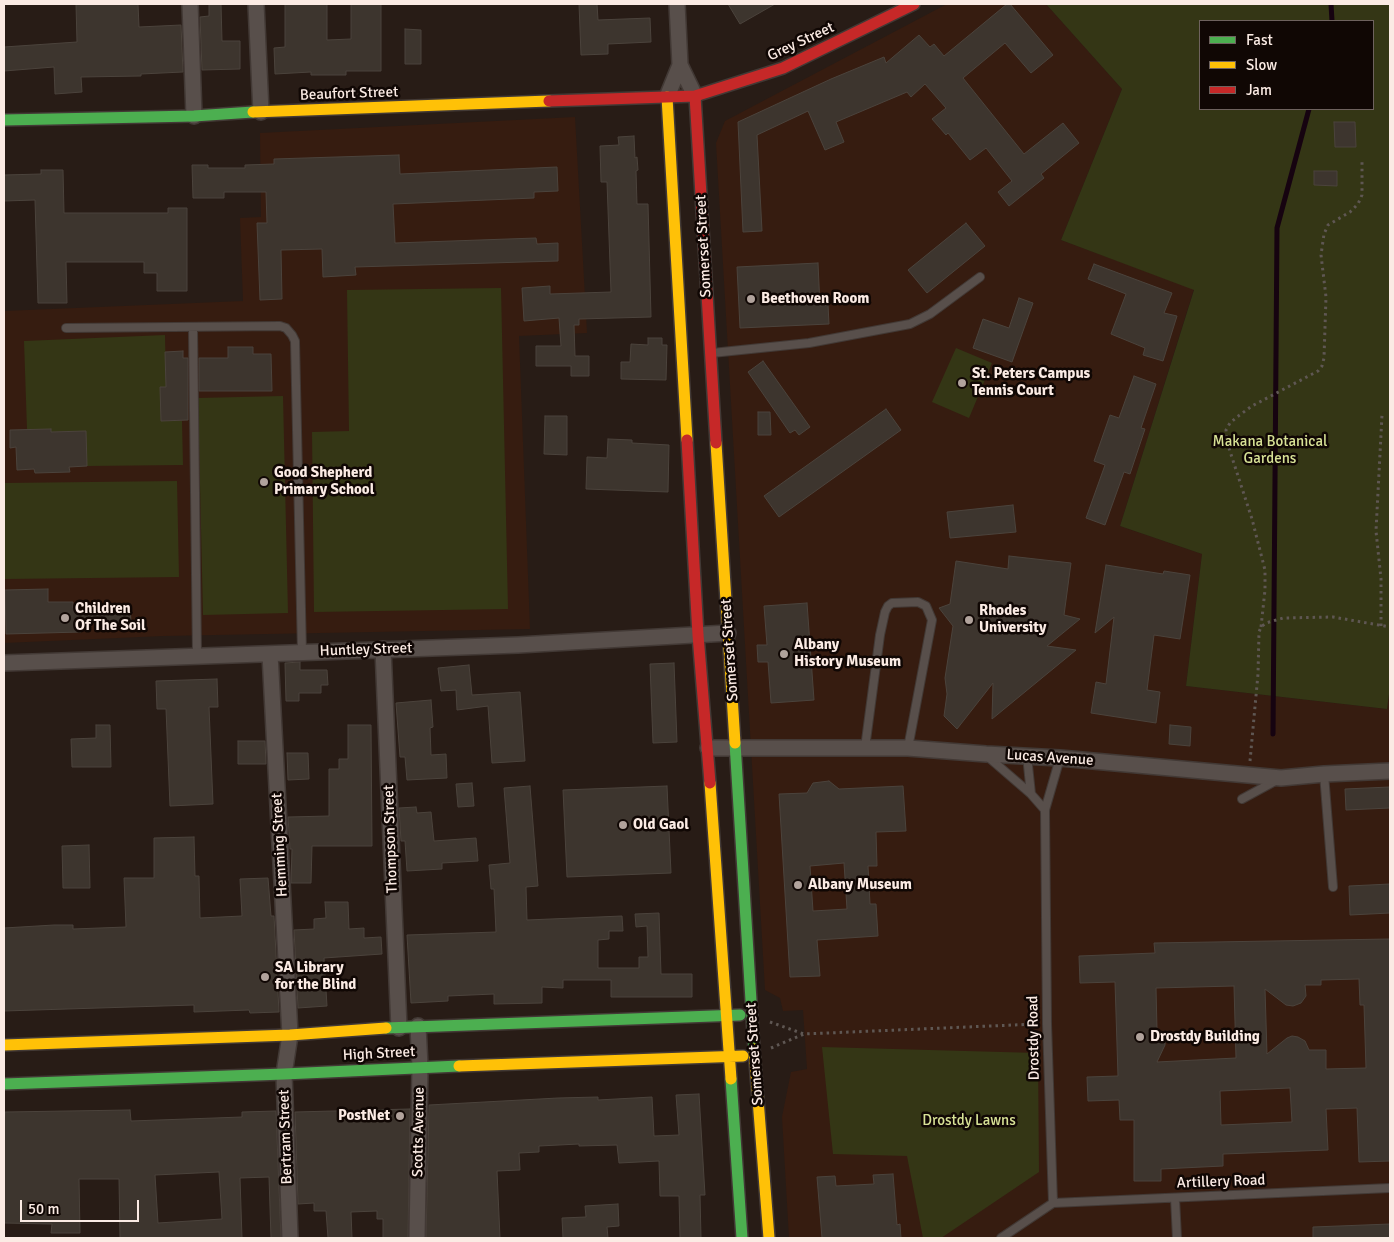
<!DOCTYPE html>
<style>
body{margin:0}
#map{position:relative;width:1394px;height:1242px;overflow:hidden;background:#281c16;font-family:Signika,sans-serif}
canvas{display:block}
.frame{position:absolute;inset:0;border:5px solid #fbebe4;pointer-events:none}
.legend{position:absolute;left:1199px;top:20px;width:175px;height:90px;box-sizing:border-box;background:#100704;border:1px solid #6e625e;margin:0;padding:6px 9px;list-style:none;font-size:15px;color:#fbebe4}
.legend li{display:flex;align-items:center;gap:10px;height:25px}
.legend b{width:25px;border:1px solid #6e625e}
.scale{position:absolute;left:20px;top:1200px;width:119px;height:22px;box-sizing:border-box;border:2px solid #fbebe4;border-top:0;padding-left:6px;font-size:15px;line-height:18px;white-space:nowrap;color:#fbebe4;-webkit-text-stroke:4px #100704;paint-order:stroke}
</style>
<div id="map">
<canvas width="1394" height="1242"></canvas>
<div class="frame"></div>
<ul class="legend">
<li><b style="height:6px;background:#4caf50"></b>Fast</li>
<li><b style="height:6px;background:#ffc107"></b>Slow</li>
<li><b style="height:6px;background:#c62828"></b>Jam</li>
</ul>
<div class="scale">50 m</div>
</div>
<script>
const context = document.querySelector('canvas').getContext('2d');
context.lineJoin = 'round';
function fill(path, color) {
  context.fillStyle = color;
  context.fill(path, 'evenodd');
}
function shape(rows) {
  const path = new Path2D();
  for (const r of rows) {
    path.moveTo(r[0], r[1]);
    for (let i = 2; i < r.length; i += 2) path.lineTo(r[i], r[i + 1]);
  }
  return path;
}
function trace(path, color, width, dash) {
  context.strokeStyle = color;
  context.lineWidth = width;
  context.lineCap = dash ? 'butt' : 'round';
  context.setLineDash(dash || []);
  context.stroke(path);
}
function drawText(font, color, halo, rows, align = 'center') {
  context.font = font + ' Signika,sans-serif';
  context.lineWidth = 5;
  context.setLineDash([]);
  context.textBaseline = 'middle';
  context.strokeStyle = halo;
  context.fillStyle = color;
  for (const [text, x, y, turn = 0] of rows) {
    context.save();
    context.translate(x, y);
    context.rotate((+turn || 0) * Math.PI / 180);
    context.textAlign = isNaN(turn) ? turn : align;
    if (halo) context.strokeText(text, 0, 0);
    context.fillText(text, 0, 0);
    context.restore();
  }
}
const built = shape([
 [947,4,1046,4,1122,89,1061,240,1194,289,1120,526,1202,554,1186,686,1387,709,1390,687,1390,1238,789,1238,782,1117,791,1072,807,1069,803,1010,783,1011,780,998,765,990,716,143,725,121],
 [575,117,587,333,519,336,530,629,163,636,4,643,4,311,243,301,240,218,261,217,260,133]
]);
const green = shape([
 [1046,4,1390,4,1390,687,1387,709,1186,686,1202,554,1120,526,1194,290,1061,240,1122,89],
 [1200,21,1373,21,1373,109,1200,109],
 [501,288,508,609,314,612,312,432,349,431,347,290],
 [165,335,166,387,161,421,182,421,183,465,87,466,85,431,51,432,50,429,27,429,24,341],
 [956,348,992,363,969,418,932,402],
 [283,396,288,613,203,615,198,398],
 [177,481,179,577,4,579,4,483],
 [822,1047,1038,1053,1039,1172,941,1238,923,1238,907,1156,833,1154]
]);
const stream = shape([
 [1331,4,1332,21],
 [1273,734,1277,228,1309,109]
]);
const building = shape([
 [76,4,138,4,139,27,181,25,183,72,141,74,141,76,81,77,82,92,55,94,54,67,4,71,4,47,77,42,76,4],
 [209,4,221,4,222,41,240,41,240,69,202,70,200,17,209,16,209,4],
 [285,4,327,4,327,40,351,39,351,4,381,4,381,71,346,71,346,75,311,75,311,72,275,74,274,48,285,47,285,4],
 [579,4,597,4,598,20,650,18,651,42,608,44,608,54,581,55,579,4],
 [728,4,775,4,740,24,728,4],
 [1007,4,1010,4,1053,55,1031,73,1005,43,963,78,1024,154,1063,123,1079,143,1041,174,1044,178,1009,206,998,192,1012,181,986,148,970,160,948,133,946,135,932,119,946,108,925,84,911,97,907,92,836,122,844,142,825,150,808,111,757,135,762,231,743,232,738,122,831,79,884,57,886,63,919,35,930,47,934,44,944,56,1007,4],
 [405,29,421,30,421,64,405,64,405,29],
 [1334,122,1355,122,1356,147,1335,147,1334,122],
 [634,136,635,158,637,157,638,170,636,171,637,204,648,204,651,317,579,319,579,325,574,325,575,356,589,356,589,376,571,376,571,366,536,366,536,346,561,346,559,318,524,321,522,288,550,286,550,294,611,292,607,182,601,182,600,146,619,145,618,137,634,136],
 [399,155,400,174,557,167,558,191,534,192,534,198,393,204,395,243,536,238,537,244,558,243,558,261,355,267,356,275,323,277,322,249,281,250,282,299,260,300,257,223,267,223,266,192,224,192,224,198,193,198,192,165,208,165,208,168,245,168,245,165,274,164,274,159,399,155],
 [41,170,63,170,64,213,168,213,168,208,187,208,187,291,157,291,157,273,144,273,144,262,66,262,67,303,38,303,35,200,4,201,4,175,41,174,41,170],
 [1314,171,1337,171,1337,186,1314,185,1314,171],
 [966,223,985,246,927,293,908,270,966,223],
 [818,263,820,306,828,305,829,324,740,328,737,267,818,263],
 [1094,264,1172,293,1164,313,1177,316,1163,361,1143,355,1145,348,1111,334,1126,294,1088,279,1094,264],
 [1019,298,1033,303,1012,362,973,348,983,319,1009,328,1019,298],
 [648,338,662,338,662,345,667,345,666,380,621,379,621,362,630,362,631,344,648,345,648,338],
 [228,347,253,347,253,354,271,354,272,391,199,391,199,358,228,358,228,347],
 [183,351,183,358,188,358,188,420,161,421,160,387,166,387,165,352,183,351],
 [763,361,810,427,799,435,795,430,790,433,748,372,763,361],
 [1134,376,1156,384,1141,428,1145,429,1130,474,1124,472,1105,525,1086,518,1105,465,1094,461,1110,415,1119,418,1134,376],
 [886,409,901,430,779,517,764,496,886,409],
 [758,412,770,412,771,435,758,435,758,412],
 [545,416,567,416,567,455,544,454,545,416],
 [51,429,51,432,86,431,87,466,69,467,70,472,35,473,34,469,17,470,16,447,10,448,10,430,51,429],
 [608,439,632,440,632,443,669,445,668,492,586,489,587,457,607,458,608,439],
 [1013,505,1016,532,950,538,947,512,1013,505],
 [1009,556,1071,563,1064,615,1080,619,1047,646,1076,650,992,719,993,683,957,729,944,716,947,694,945,678,953,626,939,608,950,604,956,561,1008,569,1009,556],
 [1106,565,1163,574,1164,571,1190,575,1180,639,1154,635,1147,690,1160,692,1156,723,1091,713,1096,682,1106,684,1114,617,1095,633,1106,565],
 [48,589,48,602,73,602,73,608,130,607,131,622,80,623,81,632,6,634,5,590,48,589],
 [807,603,814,700,771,703,768,662,758,662,757,645,767,645,764,606,807,603],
 [300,662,300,670,327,670,328,685,321,685,321,693,299,693,299,701,286,701,285,663,300,662],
 [674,663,677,742,653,743,650,664,674,663],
 [469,665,472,695,520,692,525,761,492,763,488,706,457,710,456,690,441,691,438,668,469,665],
 [217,679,218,707,209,707,213,804,170,806,166,709,157,709,156,681,217,679],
 [431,700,433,727,430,728,431,755,446,754,447,778,407,780,405,757,400,757,396,703,431,700],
 [96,725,110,725,111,767,72,767,71,739,96,738,96,725],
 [348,725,371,725,372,846,312,846,311,883,291,883,292,849,290,849,288,817,329,816,329,769,339,769,339,759,348,759,348,725],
 [1170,725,1191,727,1190,746,1169,744,1170,725],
 [238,741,265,741,266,764,238,764,238,741],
 [287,753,308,753,309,779,288,780,287,753],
 [829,781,839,789,903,786,906,831,876,832,877,866,868,866,870,904,876,904,878,936,817,940,820,976,790,977,779,794,807,793,813,783,829,781],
 [844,863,847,909,813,911,810,866,844,863],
 [472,783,474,806,458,807,456,784,472,783],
 [530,786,538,886,526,887,527,920,622,916,623,931,609,931,609,939,598,940,598,968,639,968,639,957,648,957,647,926,636,927,635,914,659,913,661,974,692,974,692,997,611,997,611,980,563,980,563,988,542,987,542,1003,494,1004,494,994,448,996,448,1001,411,1003,407,935,496,932,494,889,491,889,489,865,510,863,504,788,530,786],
 [667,786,671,873,567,877,563,790,667,786],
 [1390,787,1390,808,1346,810,1345,789,1390,787],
 [416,807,417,813,431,812,434,841,476,838,478,861,442,863,442,869,407,871,405,841,401,841,399,808,416,807],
 [194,837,195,876,199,876,200,918,242,916,240,879,268,878,271,916,274,916,279,1012,250,1013,249,1010,194,1012,194,1005,4,1011,4,928,54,925,73,925,73,929,126,927,124,878,154,878,154,838,194,837],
 [89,845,90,888,63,888,62,846,89,845],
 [1390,884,1390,913,1350,915,1349,886,1390,884],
 [325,902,348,902,349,929,364,928,364,938,381,937,382,954,324,958,327,1006,298,1008,294,930,314,929,314,919,326,918,325,902],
 [1390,939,1390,1161,1359,1162,1357,1108,1328,1109,1326,1109,1328,1150,1223,1154,1223,1166,1161,1169,1161,1181,1134,1181,1134,1120,1120,1120,1119,1100,1088,1101,1087,1077,1118,1076,1115,982,1080,983,1079,956,1155,953,1154,943,1390,939],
 [1359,979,1360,1005,1364,1005,1366,1068,1326,1069,1326,1050,1309,1050,1305,1041,1298,1037,1292,1036,1287,1038,1267,1054,1265,989,1286,1005,1293,1006,1301,1003,1306,996,1305,985,1321,985,1321,980,1359,979],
 [1234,986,1236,1058,1157,1062,1165,1045,1165,1039,1157,1030,1156,988,1234,986],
 [1290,1088,1292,1122,1221,1125,1220,1091,1290,1088],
 [699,1094,705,1195,700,1195,701,1238,680,1238,679,1196,660,1196,659,1161,619,1163,617,1145,579,1146,579,1144,539,1146,539,1152,519,1153,520,1170,497,1171,500,1238,426,1238,429,1105,558,1098,598,1097,598,1100,652,1097,654,1136,679,1135,676,1095,699,1094],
 [410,1109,408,1238,383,1238,383,1219,377,1219,377,1211,351,1212,352,1238,328,1238,326,1211,314,1211,314,1203,298,1204,295,1112,410,1109],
 [130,1110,131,1121,242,1117,242,1112,276,1111,281,1238,271,1238,269,1177,240,1178,242,1238,120,1238,119,1179,79,1179,80,1233,51,1233,52,1224,4,1223,4,1123,5,1112,130,1110],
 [219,1172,222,1219,158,1223,155,1175,219,1172],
 [893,1174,897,1225,900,1224,901,1238,822,1238,817,1177,835,1176,836,1186,874,1184,873,1175,893,1174],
 [618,1204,619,1226,607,1227,608,1238,563,1238,562,1218,586,1217,585,1206,618,1204],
 [1390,1224,1390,1238,1313,1238,1313,1227,1390,1224]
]);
const path = shape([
 [1381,626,1381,579,1376,531,1382,415],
 [1261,627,1265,590,1265,570,1252,519,1227,442,1226,430,1230,423,1237,417,1252,406,1318,371,1322,366,1324,358,1326,297,1321,255,1324,234,1328,225,1350,212,1358,204,1362,195,1362,160],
 [1250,761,1258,674,1259,632,1261,627,1266,623,1283,618,1333,617,1390,627],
 [770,1022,804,1034],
 [771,1048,804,1034,1037,1024]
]);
const lane = shape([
 [66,328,280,326,286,328,292,335,295,341,302,653],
 [193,328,197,656],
 [712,353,809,343,910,324,930,314,980,277],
 [865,748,880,635,885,612,888,606,892,603,918,602,926,606,932,620,908,748],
 [987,756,1031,794],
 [1027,756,1031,794,1045,810],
 [1324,774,1333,887],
 [1242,799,1277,780],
 [1175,1198,1177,1238],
 [1053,1203,1047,1024,1045,810,1060,758],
 [1053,1203,1390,1188],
 [1001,1238,1053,1203]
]);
const street = shape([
 [190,4,194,116],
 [256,4,261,112],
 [677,4,680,65,695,96],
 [667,97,680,65],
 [383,649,399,1028],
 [270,654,290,1035,284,1074,290,1238],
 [4,663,518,645,728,633],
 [708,748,908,748,986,754,1060,758,1281,778,1324,774,1390,771],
 [417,1238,420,1067,418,1026]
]);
const fast = shape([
 [4,120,194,116,253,112],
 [735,743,754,1049],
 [386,1028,740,1015],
 [731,1079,742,1238],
 [4,1084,284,1074,459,1066]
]);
const slow = shape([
 [667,97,687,440],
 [253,112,549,101],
 [716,443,735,743],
 [710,783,731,1079],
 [4,1045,290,1035,386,1028],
 [754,1049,769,1238],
 [459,1066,743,1056]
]);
const jam = shape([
 [695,96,716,443],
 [549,101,695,96,783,68,914,4],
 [687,440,698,635,710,783]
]);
const markers = [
 [751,299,5,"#b1a39c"],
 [962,383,5,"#b1a39c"],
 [264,482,5,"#b1a39c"],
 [65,618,5,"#b1a39c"],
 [969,620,5,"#b1a39c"],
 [784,654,5,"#b1a39c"],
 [623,825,5,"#b1a39c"],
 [798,885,5,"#b1a39c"],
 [265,977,5,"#b1a39c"],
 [1140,1037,5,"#b1a39c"],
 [400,1116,5,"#b1a39c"]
];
const streetNames = [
 ["Grey Street",801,42,-25],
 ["Beaufort Street",349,94,-2],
 ["Somerset Street",704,246,-93],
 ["Huntley Street",366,650,-2],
 ["Somerset Street",730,650,-94],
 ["Lucas Avenue",1050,758,4],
 ["Thompson Street",391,839,-92],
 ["Hemming Street",280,845,-93],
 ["Drostdy Road",1034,1038,-91],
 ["High Street",379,1054,-3],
 ["Somerset Street",755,1054,-94],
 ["Scotts Avenue",419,1132,-89],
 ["Bertram Street",286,1137,-92],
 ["Artillery Road",1221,1182,-2]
];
const poiNames = [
 ["Beethoven Room",761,299],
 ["St. Peters Campus",972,374],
 ["Tennis Court",972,391],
 ["Good Shepherd",274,473],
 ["Primary School",274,490],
 ["Children",75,609],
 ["Of The Soil",75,626],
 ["Rhodes",979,611],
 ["University",979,628],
 ["Albany",794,645],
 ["History Museum",794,662],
 ["Old Gaol",633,825],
 ["Albany Museum",808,885],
 ["SA Library",275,968],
 ["for the Blind",275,985],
 ["Drostdy Building",1150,1037],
 ["PostNet",390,1116,"right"]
];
const parkNames = [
 ["Makana Botanical",1270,442],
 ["Gardens",1270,459],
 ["Drostdy Lawns",969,1121]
];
fill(built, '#361c10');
fill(green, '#343615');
trace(stream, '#160310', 5);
fill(building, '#3d352e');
trace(building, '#4b433c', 1);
trace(lane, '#423935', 10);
trace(street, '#423935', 18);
trace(fast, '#423935', 14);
trace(slow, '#423935', 14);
trace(jam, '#423935', 14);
trace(path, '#5f5753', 3, [2.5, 4]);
trace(lane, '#584f4b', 8);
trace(street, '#584f4b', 15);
trace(fast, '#4caf50', 11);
trace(slow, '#ffc107', 11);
trace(jam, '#c62828', 11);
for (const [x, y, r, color] of markers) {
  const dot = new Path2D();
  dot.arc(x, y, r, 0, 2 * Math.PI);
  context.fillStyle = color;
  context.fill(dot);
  trace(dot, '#100704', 2);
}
drawText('15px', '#fbebe4', '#100704', streetNames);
drawText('bold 15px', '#fbebe4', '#100704', poiNames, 'left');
drawText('15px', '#d8e296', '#100704', parkNames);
</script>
